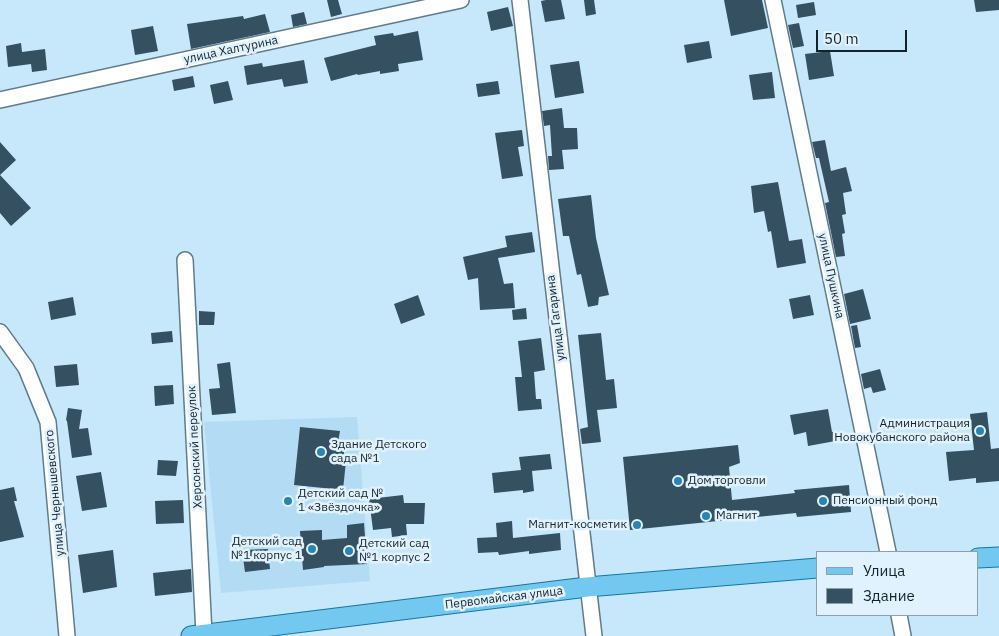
<!DOCTYPE html>
<meta charset="utf-8">
<style>
body{margin:0}
#map{position:relative;width:999px;height:636px;overflow:hidden;background:#c7e7fb;font-family:"IBM Plex Sans",sans-serif}
canvas{display:block}
.legend{position:absolute;left:816px;top:551px;width:162px;height:65px;box-sizing:border-box;background:#dff2fe;border:1px solid #8f9fa9;margin:0;padding:6px 9px;list-style:none;font-size:15px;color:#162229}
.legend li{display:flex;align-items:center;gap:10px;height:25px}
.legend b{width:25px;border:1px solid #8f9fa9}
.scale{position:absolute;left:816px;top:30px;width:91px;height:22px;box-sizing:border-box;border:2px solid #162229;border-top:0;padding-left:6px;font-size:15px;line-height:18px;white-space:nowrap;color:#162229;-webkit-text-stroke:4px #dff2fe;paint-order:stroke}
</style>
<div id="map">
<canvas width="999" height="636"></canvas>
<ul class="legend">
<li><b style="height:6px;background:#73c8ef"></b>Улица</li>
<li><b style="height:14px;background:#345061"></b>Здание</li>
</ul>
<div class="scale">50 m</div>
</div>
<script>
const context = document.querySelector('canvas').getContext('2d');
context.lineJoin = 'round';
function fill(path, color) {
  context.fillStyle = color;
  context.fill(path, 'evenodd');
}
function shape(rows) {
  const path = new Path2D();
  for (const r of rows) {
    path.moveTo(r[0], r[1]);
    for (let i = 2; i < r.length; i += 2) path.lineTo(r[i], r[i + 1]);
  }
  return path;
}
function trace(path, color, width, dash) {
  context.strokeStyle = color;
  context.lineWidth = width;
  context.lineCap = dash ? 'butt' : 'round';
  context.setLineDash(dash || []);
  context.stroke(path);
}
function drawText(font, color, halo, rows, align = 'center') {
  context.font = font + ' "IBM Plex Sans",sans-serif';
  context.lineWidth = 5;
  context.setLineDash([]);
  context.textBaseline = 'middle';
  context.strokeStyle = halo;
  context.fillStyle = color;
  for (const [text, x, y, turn = 0] of rows) {
    context.save();
    context.translate(x, y);
    context.rotate((+turn || 0) * Math.PI / 180);
    context.textAlign = isNaN(turn) ? turn : align;
    if (halo) context.strokeText(text, 0, 0);
    context.fillText(text, 0, 0);
    context.restore();
  }
}
const built = shape([
 [357,417,370,581,221,593,204,422]
]);
const building = shape([
 [327,0,338,0,342,14,331,17],
 [546,0,561,0,565,19,545,22,541,1],
 [584,0,594,0,596,14,586,16],
 [724,0,762,0,768,28,731,36],
 [974,0,999,0,999,10,976,12],
 [814,2,816,15,798,18,796,5],
 [508,7,513,26,491,31,487,12],
 [304,12,307,24,293,27,291,15],
 [265,14,270,32,191,49,187,24,243,16,244,19],
 [799,23,804,46,793,48,788,25],
 [153,26,158,51,135,55,131,30],
 [418,31,423,60,398,64,399,71,380,74,380,71,358,75,357,74,331,81,324,58,376,45,374,36,393,33,394,36],
 [709,41,712,58,687,63,684,45],
 [21,43,22,52,45,49,47,70,32,72,31,64,8,67,6,46],
 [830,51,834,76,809,80,805,54],
 [304,60,308,83,284,87,282,79,247,85,244,66,262,63,263,67],
 [579,61,584,93,555,98,550,65],
 [772,72,775,98,753,100,749,75],
 [193,76,195,87,174,91,172,80],
 [228,81,233,100,214,104,210,85],
 [498,81,500,94,478,97,476,84],
 [562,108,564,128,577,128,578,149,562,150,564,169,549,170,548,156,552,156,550,125,544,126,542,111],
 [522,130,524,146,518,147,523,176,502,179,495,133],
 [825,140,831,171,846,167,852,191,843,193,846,214,842,215,845,233,842,234,845,256,836,257,825,203,829,202,819,158,816,158,812,142],
 [0,142,16,160,0,175,31,208,11,226,0,213],
 [778,182,789,241,802,239,806,263,777,268,771,231,768,232,764,211,754,213,751,186],
 [591,195,596,238,609,295,599,297,598,305,588,307,581,274,577,275,569,236,563,236,558,199],
 [532,232,535,252,498,258,504,284,513,283,515,308,480,310,478,278,468,280,463,257,507,247,505,236],
 [863,289,871,319,850,324,844,294],
 [418,295,425,315,401,324,394,304],
 [810,295,814,315,793,319,789,299],
 [73,297,76,315,51,320,48,302],
 [526,308,527,319,513,320,512,310],
 [199,311,215,312,214,325,199,325],
 [857,325,861,347,855,348,851,326],
 [172,331,173,342,152,344,151,333],
 [601,333,606,380,614,379,617,408,597,410,601,442,582,444,580,429,588,427,578,335],
 [541,338,545,370,534,372,536,399,541,399,542,409,518,411,515,377,522,377,518,341],
 [230,362,236,413,212,415,209,389,220,388,217,364],
 [77,364,79,385,56,387,54,366],
 [880,369,886,390,873,393,871,387,864,389,861,374],
 [173,385,174,404,155,406,154,386],
 [68,408,82,410,79,429,88,428,92,455,72,458,67,421,66,420],
 [828,409,832,432,840,431,841,440,808,446,806,432,794,435,790,415],
 [987,412,991,449,999,448,999,481,976,483,976,478,949,481,946,452,974,450,970,414],
 [300,427,340,431,338,442,345,443,343,461,346,461,343,490,294,485],
 [738,445,740,463,729,467,732,500,795,493,794,490,849,485,851,512,797,517,796,513,630,530,623,457],
 [550,454,552,469,532,471,534,491,523,493,523,490,494,493,492,473,521,470,519,457],
 [158,460,178,461,176,476,157,475],
 [101,472,107,507,82,511,76,476],
 [14,487,17,501,14,501,24,537,0,542,0,490],
 [403,495,404,503,425,503,424,524,406,524,407,535,392,537,391,528,373,530,369,499],
 [183,500,184,523,156,524,155,501],
 [512,521,513,538,560,533,561,550,529,554,529,551,499,555,498,552,478,553,477,538,497,537,496,523],
 [364,523,367,564,324,566,324,567,303,570,300,531,322,530,322,540,347,538,347,525],
 [268,549,270,569,245,572,242,550],
 [113,550,117,587,83,593,78,555],
 [191,569,192,592,155,596,153,573]
]);
const minor = shape([
 [520,0,594,636],
 [773,0,888,552],
 [0,100,461,0],
 [185,260,204,634],
 [0,332,26,368,48,422,67,636],
 [899,615,903,636]
]);
const major = shape([
 [978,558,999,557],
 [191,636,587,587,818,568]
]);
const markers = [
 [980,431,5,"#2a83b1"],
 [321,452,5,"#2a83b1"],
 [678,481,5,"#2a83b1"],
 [288,501,5,"#2a83b1"],
 [823,501,5,"#2a83b1"],
 [706,516,5,"#2a83b1"],
 [637,525,5,"#2a83b1"],
 [312,549,5,"#2a83b1"],
 [349,551,5,"#2a83b1"]
];
const streetNames = [
 ["улица Халтурина",231,50,-12],
 ["улица Пушкина",831,276,78],
 ["улица Гагарина",556,318,-97],
 ["Херсонский переулок",195,447,-93],
 ["улица Чернышевского",55,493,-95],
 ["Первомайская улица",504,598,-7]
];
const poiNames = [
 ["Администрация",970,424,"right"],
 ["Новокубанского района",970,438,"right"],
 ["Здание Детского",331,445],
 ["сада №1",331,459],
 ["Дом торговли",688,481],
 ["Детский сад №",298,494],
 ["1 «Звёздочка»",298,508],
 ["Пенсионный фонд",833,501],
 ["Магнит",716,516],
 ["Магнит-косметик",627,525,"right"],
 ["Детский сад",302,542,"right"],
 ["№1 корпус 1",302,556,"right"],
 ["Детский сад",359,544],
 ["№1 корпус 2",359,558]
];
fill(built, '#b4dbf4');
fill(building, '#345061');
trace(minor, '#5f7c8e', 18);
trace(major, '#1576a3', 21);
trace(minor, '#fff', 15);
trace(major, '#73c8ef', 19);
for (const [x, y, r, color] of markers) {
  const dot = new Path2D();
  dot.arc(x, y, r, 0, 2 * Math.PI);
  context.fillStyle = color;
  context.fill(dot);
  trace(dot, '#dff2fe', 2);
}
drawText('12px', '#162229', '#dff2fe', streetNames);
drawText('12px', '#162229', '#dff2fe', poiNames, 'left');
</script>
